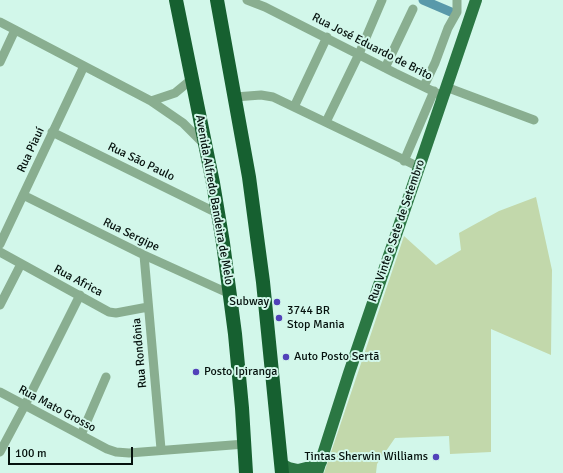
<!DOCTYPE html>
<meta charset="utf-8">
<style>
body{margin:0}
#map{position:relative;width:563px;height:473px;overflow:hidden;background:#d2f7ea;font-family:Signika,sans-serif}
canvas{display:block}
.scale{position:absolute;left:8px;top:447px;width:125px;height:18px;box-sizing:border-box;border:2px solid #05110d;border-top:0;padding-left:5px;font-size:12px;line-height:14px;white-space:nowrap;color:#05110d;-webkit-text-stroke:3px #d2f7ea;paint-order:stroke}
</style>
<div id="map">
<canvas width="563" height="473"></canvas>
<div class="scale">100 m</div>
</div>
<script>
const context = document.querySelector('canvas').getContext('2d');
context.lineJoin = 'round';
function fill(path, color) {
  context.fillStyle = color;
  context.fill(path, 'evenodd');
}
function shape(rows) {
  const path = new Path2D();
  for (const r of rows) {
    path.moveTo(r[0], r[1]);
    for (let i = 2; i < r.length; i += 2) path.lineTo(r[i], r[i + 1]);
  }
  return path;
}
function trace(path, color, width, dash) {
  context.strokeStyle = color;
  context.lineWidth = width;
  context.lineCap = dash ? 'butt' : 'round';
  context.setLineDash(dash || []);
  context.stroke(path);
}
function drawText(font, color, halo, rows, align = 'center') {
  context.font = font + ' Signika,sans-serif';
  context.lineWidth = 4;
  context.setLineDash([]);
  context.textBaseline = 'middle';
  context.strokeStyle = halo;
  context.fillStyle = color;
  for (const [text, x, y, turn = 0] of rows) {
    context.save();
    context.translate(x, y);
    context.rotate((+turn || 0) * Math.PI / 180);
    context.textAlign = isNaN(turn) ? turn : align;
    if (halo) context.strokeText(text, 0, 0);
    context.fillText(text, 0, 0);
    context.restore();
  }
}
const green = shape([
 [536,197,552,270,551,355,491,329,491,452,450,454,449,436,395,438,377,464,376,473,324,473,404,236,436,265,461,250,459,233,499,211]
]);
const canal = shape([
 [423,0,451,12]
]);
const minor = shape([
 [247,0,265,7,395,73,443,96],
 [0,22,151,101,183,123,205,145],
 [0,62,15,30],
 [385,68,413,9],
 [424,86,435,63,448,28,457,12,457,0],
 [446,87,534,120],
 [235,97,261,95,273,97,419,167],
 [151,101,175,93,192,79],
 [294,107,327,37],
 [326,122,359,54,382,0],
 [52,132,219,214],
 [404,161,434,91],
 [23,195,144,255,230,294],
 [0,244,84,66],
 [0,252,109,312,116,313,148,307],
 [144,255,161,449],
 [0,305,21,264],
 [0,392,107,449,116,452,129,453,245,444],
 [81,435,106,377],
 [0,452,25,405,80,295]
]);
const major = shape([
 [281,464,289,468,298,470,314,466,321,462],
 [317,473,349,373,476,0]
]);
const highway = shape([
 [176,0,213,183,223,243,235,334,242,408,246,473],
 [217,0,249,177,263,282,282,473]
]);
const markers = [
 [277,302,4,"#5142b9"],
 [279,318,4,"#5142b9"],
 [286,357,4,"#5142b9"],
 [196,372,4,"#5142b9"],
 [436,457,4,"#5142b9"]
];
const streetNames = [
 ["Rua José Eduardo de Brito",372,47,27],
 ["Rua Piauí",31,150,-65],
 ["Rua São Paulo",141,162,26],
 ["Avenida Alfredo Bandeira de Melo",214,200,80],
 ["Rua Vinte e Sete de Setembro",397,231,-71],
 ["Rua Sergipe",131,235,26],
 ["Rua Africa",78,281,28],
 ["Rua Rondônia",140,353,-95],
 ["Rua Mato Grosso",57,409,28]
];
const poiNames = [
 ["Subway",269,302,"right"],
 ["3744 BR",287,311],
 ["Stop Mania",287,325],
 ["Auto Posto Sertã",294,357],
 ["Posto Ipiranga",204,372],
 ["Tintas Sherwin Williams",428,457,"right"]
];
fill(green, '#c2d8ab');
trace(canal, '#5999aa', 9);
trace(minor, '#89ae90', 9);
trace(major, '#2b7743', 12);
trace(highway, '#166030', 14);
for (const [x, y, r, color] of markers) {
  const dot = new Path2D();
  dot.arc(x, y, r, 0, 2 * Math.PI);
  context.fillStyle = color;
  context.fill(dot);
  trace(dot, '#d2f7ea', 1.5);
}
drawText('12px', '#05110d', '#d2f7ea', streetNames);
drawText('12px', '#05110d', '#d2f7ea', poiNames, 'left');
</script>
